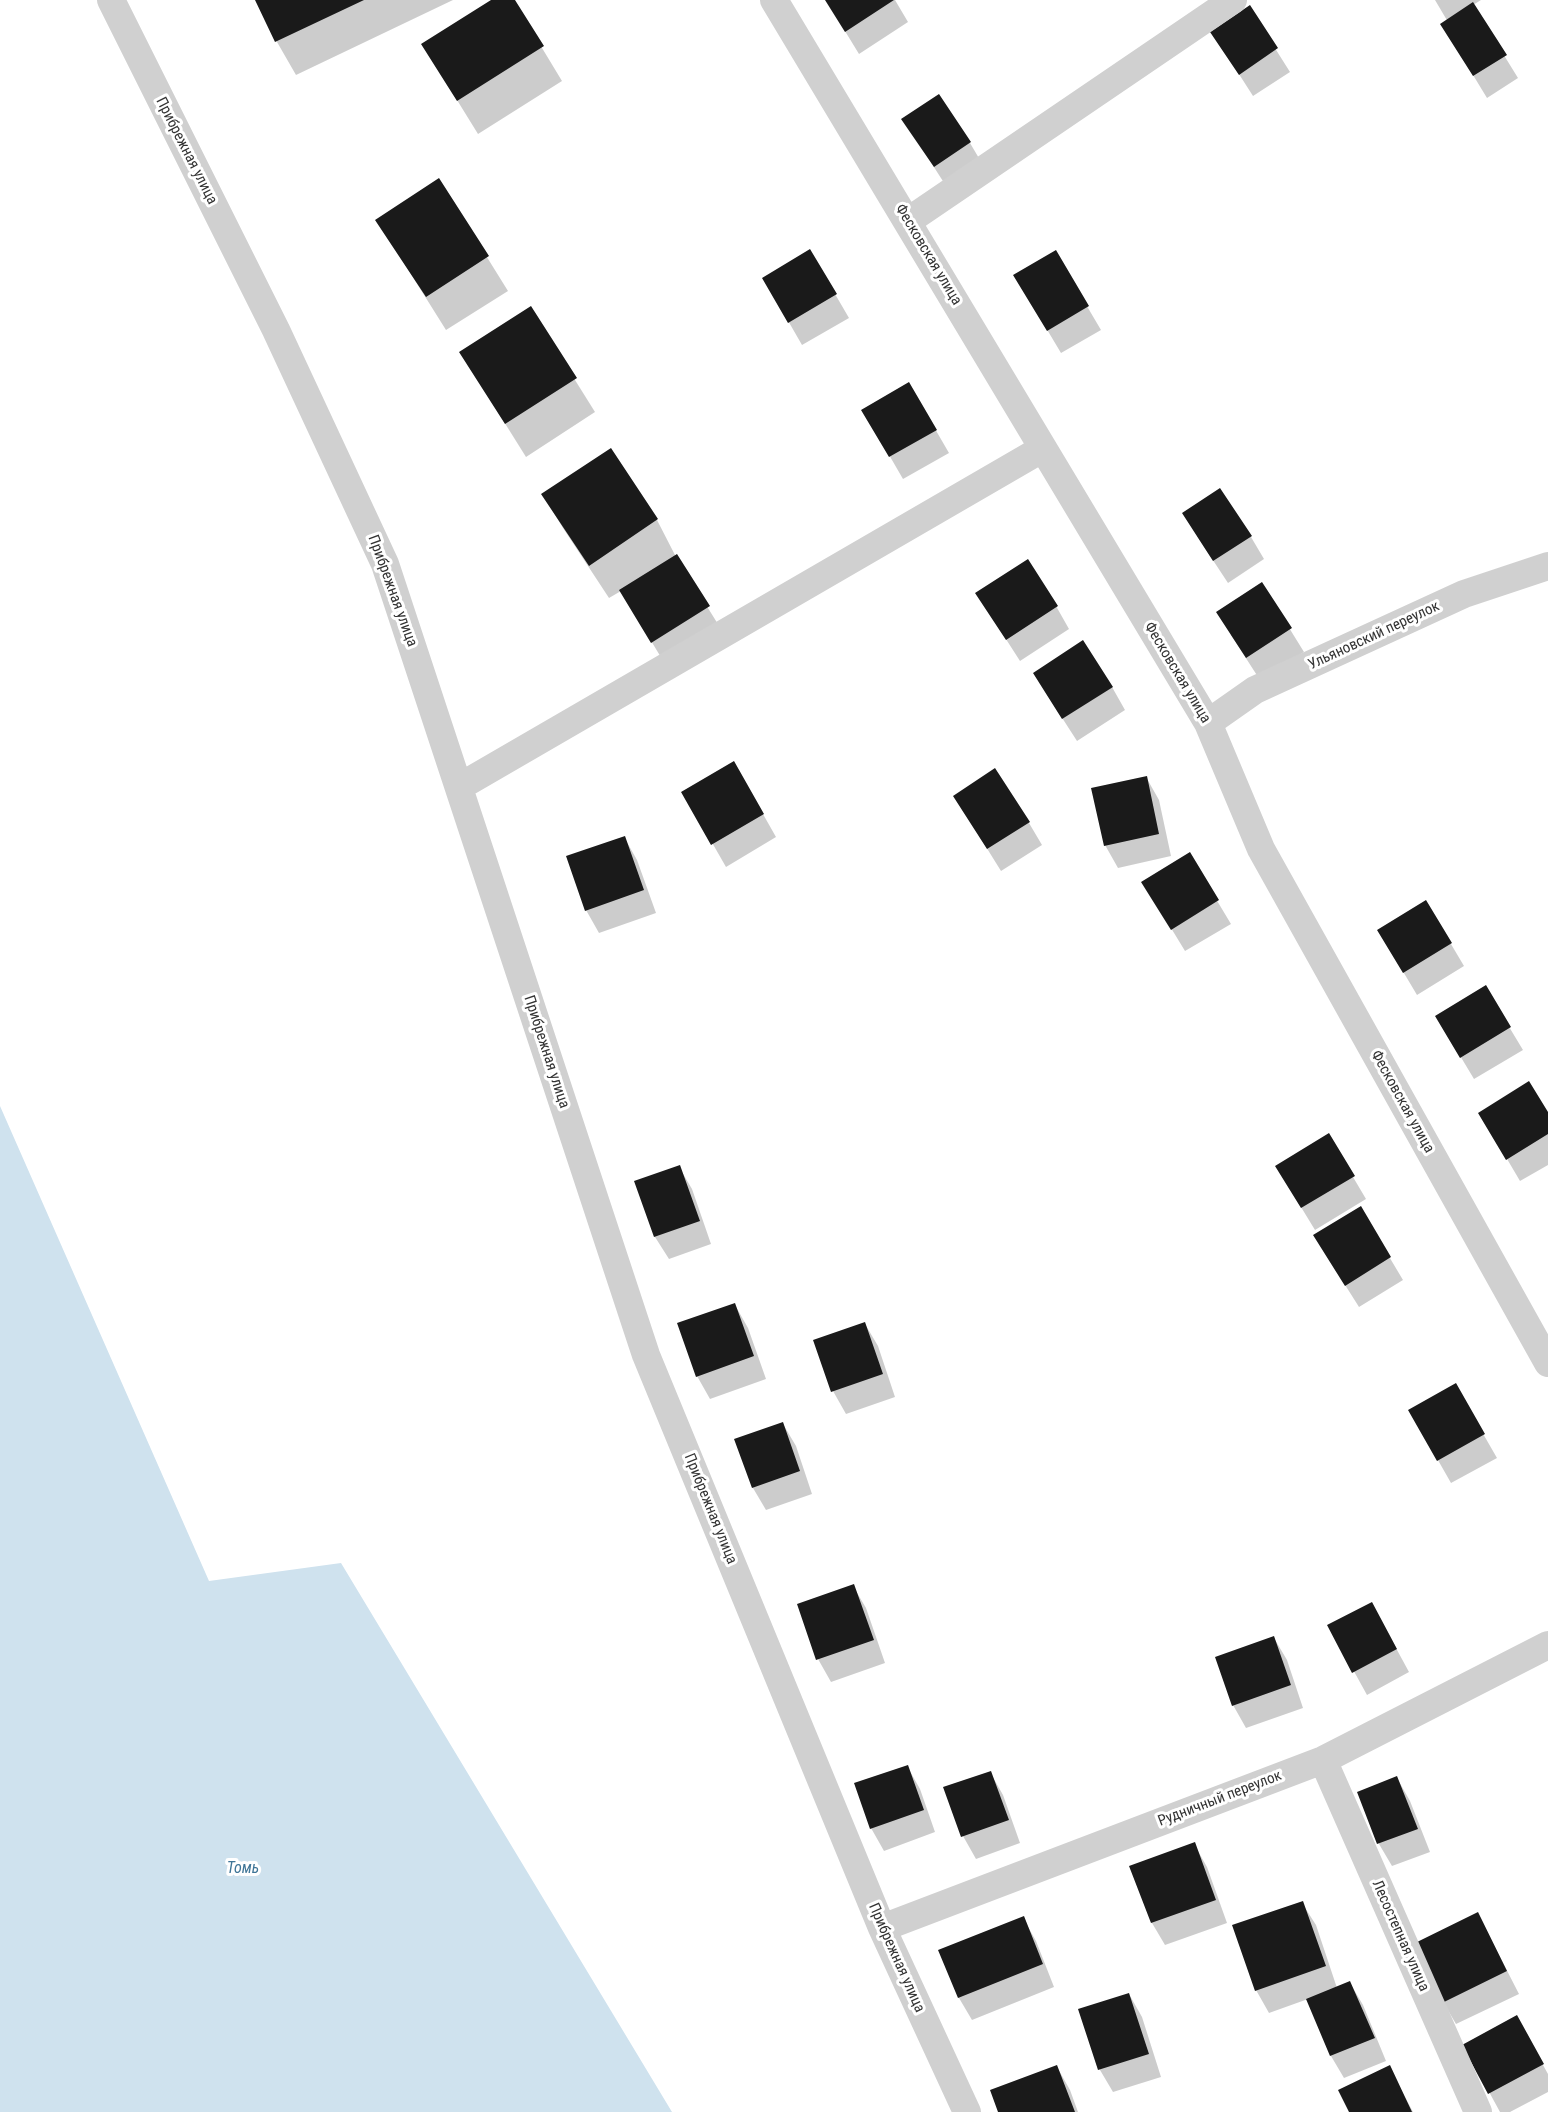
<!DOCTYPE html>
<meta charset="utf-8">
<style>
body{margin:0}
canvas{display:block;background:#fff}
</style>
<canvas width="1548" height="2112"></canvas>
<script>
const context = document.querySelector('canvas').getContext('2d');
context.lineJoin = 'round';
function fill(path, color) {
  context.fillStyle = color;
  context.fill(path, 'evenodd');
}
function shape(rows) {
  const path = new Path2D();
  for (const r of rows) {
    path.moveTo(r[0], r[1]);
    for (let i = 2; i < r.length; i += 2) path.lineTo(r[i], r[i + 1]);
  }
  return path;
}
function trace(path, color, width, dash) {
  context.strokeStyle = color;
  context.lineWidth = width;
  context.lineCap = dash ? 'butt' : 'round';
  context.setLineDash(dash || []);
  context.stroke(path);
}
function drawText(font, color, halo, rows, align = 'center') {
  context.font = font + ' "Roboto Condensed",sans-serif';
  context.lineWidth = 6;
  context.setLineDash([]);
  context.textBaseline = 'middle';
  context.strokeStyle = halo;
  context.fillStyle = color;
  for (const [text, x, y, turn = 0] of rows) {
    context.save();
    context.translate(x, y);
    context.rotate((+turn || 0) * Math.PI / 180);
    context.textAlign = isNaN(turn) ? turn : align;
    if (halo) context.strokeText(text, 0, 0);
    context.fillText(text, 0, 0);
    context.restore();
  }
}
const water = shape([
 [0,1106,209,1581,341,1563,672,2112,0,2112]
]);
const shadow = shape([
 [257,0,453,0,296,75,277,42],
 [494,0,513,0,562,81,478,134,423,45],
 [826,0,895,0,908,22,859,54],
 [1435,0,1481,0,1473,5,1518,78,1487,98,1442,24,1448,22],
 [1249,7,1290,72,1253,96,1212,32],
 [903,119,970,143,983,165,948,189],
 [439,180,508,291,446,330,377,220],
 [810,251,849,318,802,345,764,279],
 [1055,252,1101,330,1061,353,1015,276],
 [530,308,595,412,526,457,461,353],
 [909,384,949,453,903,479,863,410],
 [610,450,657,520,675,555,721,629,665,664,621,591,609,598,563,528,543,495],
 [1197,536,1251,537,1264,559,1228,583],
 [1262,584,1304,652,1260,680,1231,635],
 [977,594,1056,606,1069,629,1020,661],
 [1112,687,1125,710,1077,741,1048,696],
 [734,763,776,837,726,867,683,792],
 [1146,777,1159,800,1171,856,1118,868,1105,845],
 [955,797,1029,823,1042,845,1001,871],
 [624,837,637,860,656,913,599,933,586,910],
 [1189,854,1231,924,1185,951,1157,905],
 [1426,902,1464,966,1417,995,1392,953],
 [1485,987,1523,1050,1474,1079,1450,1039],
 [1480,1113,1548,1115,1548,1165,1520,1181],
 [679,1167,692,1189,711,1244,669,1259,655,1237,636,1182],
 [1353,1177,1366,1199,1315,1230,1290,1189],
 [1360,1208,1403,1280,1359,1307,1328,1258],
 [735,1305,748,1328,766,1379,710,1399,697,1376],
 [865,1324,878,1346,895,1397,846,1414,833,1391],
 [1455,1385,1497,1458,1451,1483,1410,1411],
 [783,1424,796,1446,812,1494,766,1510,753,1488],
 [853,1586,866,1608,885,1663,831,1682,818,1659],
 [1329,1626,1384,1626,1409,1672,1367,1695],
 [1274,1638,1287,1660,1303,1708,1246,1728,1233,1705],
 [907,1766,920,1789,935,1832,884,1851,871,1828],
 [990,1772,1003,1795,1020,1843,976,1859,963,1836],
 [1397,1778,1410,1801,1430,1852,1392,1866,1379,1844,1359,1792],
 [1194,1844,1207,1867,1227,1923,1165,1945,1152,1923,1131,1867],
 [1302,1903,1316,1925,1337,1988,1350,1983,1363,2005,1386,2061,1344,2078,1331,2056,1308,1999,1269,2013,1256,1990],
 [1478,1914,1519,1994,1456,2024,1443,2002],
 [1023,1918,1036,1941,1054,1987,972,2020,959,1998,940,1951],
 [1129,1994,1142,2017,1161,2077,1113,2092,1100,2070,1080,2010],
 [1529,2040,1548,2074,1548,2092,1510,2112,1500,2112,1464,2046],
 [1057,2067,1070,2090,1078,2112,999,2112],
 [1389,2067,1413,2112,1350,2112]
]);
const building = shape([
 [255,0,364,0,275,42],
 [491,0,515,0,544,46,457,101,421,44],
 [825,0,894,0,845,32],
 [1473,2,1507,55,1473,76,1440,24],
 [1250,5,1278,48,1239,75,1210,32],
 [939,94,971,142,934,167,901,119],
 [439,178,489,256,426,297,375,220],
 [810,249,837,294,788,323,762,278],
 [1056,250,1089,306,1047,331,1013,275],
 [531,306,577,378,505,424,459,352],
 [909,382,937,430,889,457,861,410],
 [611,448,658,519,589,566,541,494],
 [1220,488,1252,536,1213,561,1182,513],
 [677,554,710,606,651,643,619,590],
 [1028,559,1058,606,1006,640,975,593],
 [1262,582,1292,628,1246,658,1216,612],
 [1083,640,1113,687,1062,719,1033,673],
 [734,761,764,814,711,845,681,792],
 [995,768,1030,822,987,849,953,796],
 [1147,776,1159,834,1104,846,1091,788],
 [625,836,644,890,585,911,566,856],
 [1190,852,1219,900,1171,930,1141,882],
 [1426,900,1452,943,1403,973,1377,930],
 [1486,985,1511,1027,1460,1058,1435,1016],
 [1529,1081,1548,1112,1548,1134,1506,1160,1478,1113],
 [1329,1133,1355,1176,1301,1208,1275,1166],
 [680,1165,700,1221,654,1237,634,1181],
 [1361,1206,1391,1257,1345,1286,1313,1235],
 [735,1303,754,1356,696,1377,677,1323],
 [865,1322,883,1374,831,1392,813,1340],
 [1456,1383,1485,1434,1437,1461,1408,1410],
 [783,1422,800,1471,752,1488,734,1439],
 [854,1584,874,1640,816,1660,797,1604],
 [1372,1602,1397,1649,1352,1673,1327,1625],
 [1274,1636,1291,1685,1232,1706,1215,1657],
 [908,1765,924,1810,870,1829,854,1783],
 [991,1771,1009,1820,961,1837,943,1787],
 [1397,1776,1418,1829,1377,1844,1357,1792],
 [1195,1842,1216,1900,1151,1923,1129,1866],
 [1303,1901,1326,1966,1255,1991,1232,1925],
 [1478,1912,1507,1971,1442,2003,1413,1944],
 [1024,1916,1043,1964,958,1998,938,1950],
 [1350,1981,1375,2038,1330,2056,1306,1999],
 [1129,1993,1149,2054,1098,2070,1078,2009],
 [1517,2015,1544,2064,1488,2094,1462,2045],
 [1057,2065,1075,2112,998,2112,990,2090],
 [1390,2065,1412,2112,1349,2112,1338,2090]
]);
const street = shape([
 [111,0,276,330,385,564,646,1355,882,1928,967,2112],
 [774,0,1208,723,1261,849,1548,1363],
 [908,221,1233,0],
 [1208,723,1255,690,1464,594,1548,566],
 [459,787,1042,449],
 [1323,1760,1478,2112],
 [882,1928,1323,1760,1548,1645]
]);
const streetNames = [
 ["Прибрежная улица",186,151,63],
 ["Фесковская улица",928,255,59],
 ["Прибрежная улица",392,591,70],
 ["Ульяновский переулок",1374,636,-25],
 ["Фесковская улица",1177,673,59],
 ["Прибрежная улица",546,1052,72],
 ["Фесковская улица",1402,1102,61],
 ["Прибрежная улица",710,1509,68],
 ["Рудничный переулок",1220,1799,-21],
 ["Лесостепная улица",1400,1936,66],
 ["Прибрежная улица",896,1958,66]
];
const waterNames = [
 ["Томь",243,1869]
];
fill(water, '#cfe2ee');
fill(shadow, '#0003');
fill(building, '#1a1a1a');
trace(street, '#d0d0d0', 28);
drawText('15px', '#333', '#fff', streetNames);
drawText('italic 16px', '#3f7597', '#fff', waterNames);
</script>
